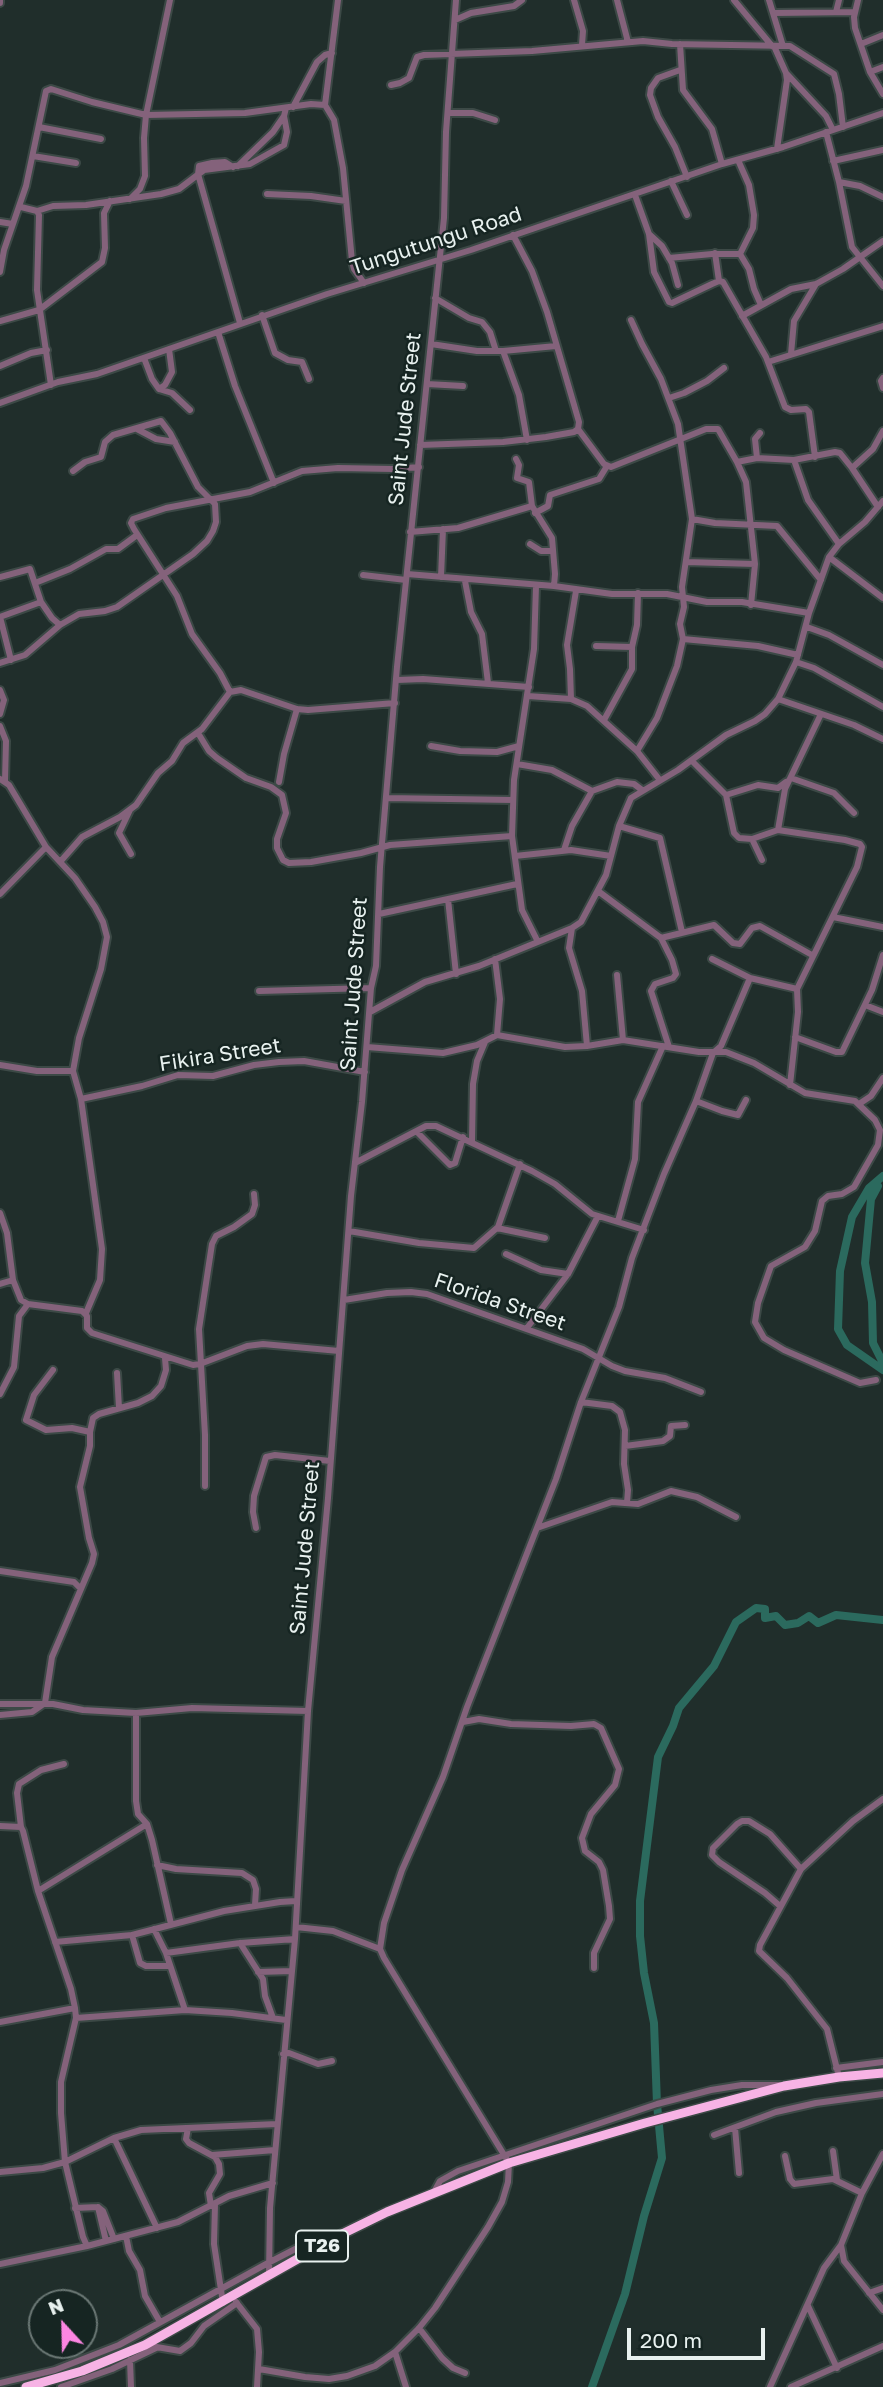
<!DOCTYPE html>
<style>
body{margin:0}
#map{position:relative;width:883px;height:2387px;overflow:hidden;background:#202e2b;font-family:"Golos Text",sans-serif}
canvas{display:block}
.north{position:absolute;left:28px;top:2289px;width:70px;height:70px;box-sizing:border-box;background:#162522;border:2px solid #6a7774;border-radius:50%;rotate:338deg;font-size:19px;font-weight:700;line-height:28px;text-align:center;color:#e8f1ef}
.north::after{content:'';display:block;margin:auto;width:24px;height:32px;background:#fd86e2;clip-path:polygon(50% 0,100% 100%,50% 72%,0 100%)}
.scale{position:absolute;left:627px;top:2328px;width:138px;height:32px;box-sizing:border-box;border:4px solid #e8f1ef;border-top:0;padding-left:9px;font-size:21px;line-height:24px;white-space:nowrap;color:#e8f1ef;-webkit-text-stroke:5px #162522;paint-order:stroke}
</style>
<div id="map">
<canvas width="883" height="2387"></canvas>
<div class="north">N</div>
<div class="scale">200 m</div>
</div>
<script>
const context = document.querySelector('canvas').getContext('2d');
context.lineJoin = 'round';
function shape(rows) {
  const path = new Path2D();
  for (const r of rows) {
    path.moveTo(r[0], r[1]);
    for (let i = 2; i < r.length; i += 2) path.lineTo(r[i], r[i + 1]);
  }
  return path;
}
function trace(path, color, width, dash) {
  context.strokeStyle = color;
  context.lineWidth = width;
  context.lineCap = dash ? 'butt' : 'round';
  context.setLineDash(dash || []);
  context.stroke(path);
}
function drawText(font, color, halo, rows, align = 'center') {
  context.font = font + ' "Golos Text",sans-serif';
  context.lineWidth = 5;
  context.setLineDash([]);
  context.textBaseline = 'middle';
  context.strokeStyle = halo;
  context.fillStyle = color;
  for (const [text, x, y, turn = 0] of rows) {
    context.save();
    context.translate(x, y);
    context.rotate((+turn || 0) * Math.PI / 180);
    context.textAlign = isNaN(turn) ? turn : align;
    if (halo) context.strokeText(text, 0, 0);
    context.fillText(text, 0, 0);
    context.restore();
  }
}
const river = shape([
 [883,1176,869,1188,852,1217,840,1271,838,1329,847,1345,883,1370],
 [878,1186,871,1199,865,1263,872,1302,873,1343,883,1363],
 [592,2387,625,2294,644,2216,662,2158,657,2104,654,2023,644,1973,640,1936,640,1901,658,1757,673,1726,679,1708,714,1666,736,1622,756,1608,765,1609,765,1618,776,1616,785,1625,798,1623,809,1616,818,1623,836,1615,883,1620]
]);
const minor = shape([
 [574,0,583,31,582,45],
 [617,0,628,42],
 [734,0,772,46],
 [769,0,783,46],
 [858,0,854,17,855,28,870,72,883,94],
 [0,3,0,0],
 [836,12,839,0],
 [774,13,855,12],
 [455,20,471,13,514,6,522,0],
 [680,44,683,90,712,129,722,164],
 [861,44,883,35],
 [774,46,786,73,787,80,777,149],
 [680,70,658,78,651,88,650,95,658,117,675,147,687,177],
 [870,72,883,67],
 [786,73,826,116,833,130],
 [391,85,400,83,409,78,417,57,424,55,532,51,643,41,672,44,790,46,834,74,839,94,843,127],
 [325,105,338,0],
 [293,107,317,62,325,55,332,53],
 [448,113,473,113,495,120],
 [39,127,101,139],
 [826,132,839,182,852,247,883,286],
 [33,156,76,163],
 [738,160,749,185,754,215,753,228,740,254],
 [833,161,883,150],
 [238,166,273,132,284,116,286,108],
 [233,167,225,162,212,163,199,166,198,174,240,323],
 [671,181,687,215],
 [839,182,860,186,883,197],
 [267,194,311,196,346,201],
 [635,195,649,234,654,272,669,302,672,303,712,284,719,281,723,282,766,357,785,407,791,410,806,409,809,412,815,457],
 [130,199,140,189,145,176,144,138,146,115,170,0],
 [21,207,37,211,39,215,37,290,51,385],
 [37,211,53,206,86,205,161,194,179,189,204,170,250,164,284,145,287,132,284,116],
 [0,222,13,224],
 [649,234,662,246,672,263,678,285],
 [715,253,719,281],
 [669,258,712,254,740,254,749,269,754,289,761,305],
 [0,272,4,250,26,186,46,91,51,89,92,102,146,115,245,113,311,104,325,105,334,120,343,168,352,261,354,269,364,283],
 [435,298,469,318,482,322,490,332,496,351],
 [262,315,275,353,288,360,302,362,309,379],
 [742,316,791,289,816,284,843,269,883,241],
 [631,320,642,344,661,379,678,424,692,519,682,587,684,607,680,624,683,639,677,666,657,718,637,751],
 [0,321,39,310,102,262,105,248,104,213,110,201],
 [218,332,235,386,274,483],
 [431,344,477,351,503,351,556,346],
 [503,351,519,395,527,440],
 [791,354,794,321,816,284],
 [144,358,152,379,159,389,172,393,190,410],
 [768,362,883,326],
 [0,366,31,353,47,350],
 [883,378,881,381,883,388],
 [427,384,463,386],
 [159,389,165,385,172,372,169,349],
 [669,398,684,393,707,381,724,368],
 [0,403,58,382,97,374,169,349,327,294,471,250,722,164,783,147,883,113],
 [137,429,156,439,175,442],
 [578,429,604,464,611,467,706,429,718,429,737,462,746,482,755,564,751,605],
 [420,445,503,442,546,437,574,432,578,429,579,422,547,312,532,271,513,235],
 [757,458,755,439,760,433],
 [516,459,519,465,517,478,529,482,532,506,552,538,555,574,554,586],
 [794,460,808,500,839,544],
 [737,462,757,458,794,460,835,452,840,453,852,468,878,507],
 [852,468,873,449,883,431],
 [535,513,548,506,550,495,599,479,607,466],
 [692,519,715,523,777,526,821,580],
 [410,532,458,528,532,506],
 [530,544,541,551,552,551],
 [829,557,883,598],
 [686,562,755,564],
 [407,574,554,586,612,594,667,594,707,602,742,602,809,613],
 [363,575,406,580],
 [0,577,30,569,41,602,52,618,60,625,79,614,105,611,117,607,193,554,207,541,213,531,216,522,215,504,198,487,170,433,161,421,113,435,105,442,101,457,85,462,73,471],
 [441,577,443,529],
 [465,581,471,612,482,634,488,683],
 [35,583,70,569,106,549,118,549,137,535],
 [536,586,534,649,514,780,512,836,522,910,537,940],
 [807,627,829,635,883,665],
 [683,639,758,646,798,655],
 [596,646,632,647],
 [11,660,0,617,41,602],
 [796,662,814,668,883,707],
 [0,663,25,655,60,625],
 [397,680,423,679,529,687],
 [0,690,4,700,0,714],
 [230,692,220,673,192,634,177,596,134,529,131,523,133,519,166,508,250,492,302,471,338,468,393,469,419,467],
 [528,696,571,699,587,706,637,751,659,779],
 [571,699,570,669,567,645,576,591],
 [778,699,854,725,883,739],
 [604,720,632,669,632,647,637,625,638,593],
 [0,726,6,741,5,781],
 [198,733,209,751,217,758,246,778,271,787,282,795,286,813,277,839,277,848,283,860,289,863,311,862,361,853,390,845,512,836],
 [431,746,460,751,497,752,519,746],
 [692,761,726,795,734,833,739,838,752,839,778,830,845,840,860,844,862,847,857,867,797,989,798,1012,790,1085],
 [517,764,552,770,592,791,617,782,634,784,642,790],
 [791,778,834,793,854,813],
 [0,779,9,785,46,847,75,878,95,907,103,922,107,937,101,969,79,1038,73,1071,81,1099,102,1249,100,1280,86,1313],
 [279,782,284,754,297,709],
 [726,795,758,785,778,788,786,782],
 [386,798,513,800],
 [130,810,119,833,131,854],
 [619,826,660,838,682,932],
 [778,830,785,789,821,714],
 [752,839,762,860],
 [564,850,572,826,592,791],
 [515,856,571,850,611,856],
 [60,862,82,837,120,817,136,805,158,773,172,761,183,743,202,729,230,692,241,690,297,709,308,710,395,703],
 [598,891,661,938,672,960,676,974,673,978,655,984,651,991,669,1047],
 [0,894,46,847],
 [448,899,456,974],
 [379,914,517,884],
 [833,917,883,927],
 [572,928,569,948,582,991,587,1046],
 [661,938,714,925,733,943,740,944,752,928,760,926,812,955],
 [495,959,500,999,497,1035],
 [712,959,750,978,797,989],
 [617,975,623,1040],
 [259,991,371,988],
 [865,1005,883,1012],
 [370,1012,425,982,479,966,572,928,581,922,606,875,619,826,631,798,678,770,726,735,755,721,765,714,778,699,796,662,809,613,829,557,839,544,865,522,883,501],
 [795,1037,836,1052,842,1052,872,990,883,955],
 [367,1047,443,1053,477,1045,497,1035,565,1047,587,1046,623,1040,699,1052,726,1052,754,1063,805,1093,855,1101,875,1120,880,1130,878,1145,854,1187,842,1194,828,1196,822,1201,815,1231,805,1247,771,1266,758,1303,755,1322,764,1338,784,1350,860,1383,876,1380],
 [0,1065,37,1071,73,1071],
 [81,1099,142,1086,178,1075,213,1076,254,1065,279,1062,304,1061,365,1072],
 [696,1101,722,1111,738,1115,746,1100],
 [859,1104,871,1096,883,1078],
 [418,1133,450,1165,455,1163,463,1137],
 [472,1141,473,1084,477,1061,485,1042],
 [355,1163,426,1126,436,1126,532,1171,555,1184,592,1214,644,1230],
 [0,1213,7,1233,13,1280,21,1300,28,1304,82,1311,87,1316,87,1328,92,1333,193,1365,200,1364,247,1346,263,1344,339,1351],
 [618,1221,635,1159,638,1102,663,1046],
 [497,1228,545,1238],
 [349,1231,419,1243,474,1248,498,1227,520,1164],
 [506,1254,541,1270,568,1274],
 [0,1284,13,1280],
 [344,1300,387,1293,411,1292,427,1294,583,1349,612,1366,625,1371,665,1378,701,1392],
 [527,1328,568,1274,598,1216],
 [53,1370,34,1395,26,1420,46,1430,72,1428,90,1432],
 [117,1373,119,1408],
 [0,1394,14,1367,19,1316,28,1304],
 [581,1402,612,1406,620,1412,625,1430,624,1464,628,1490,627,1503],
 [625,1446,663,1441,670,1436,671,1426,685,1425],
 [205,1486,205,1435,199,1329,212,1244,216,1236,234,1227,252,1214,255,1205,254,1194],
 [256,1528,253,1512,254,1496,266,1457,275,1455,330,1461],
 [537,1528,612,1502,638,1504,671,1491,697,1497,736,1517],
 [0,1571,74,1582,80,1588],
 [0,1704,53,1704,83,1710,136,1713,192,1708,308,1711],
 [136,1713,136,1801,138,1814,147,1824,152,1840,171,1924],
 [0,1715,32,1712,45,1703,52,1657,92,1563,94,1554,89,1538,80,1487,90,1446,90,1432,93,1418,99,1414,138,1403,152,1396,161,1386,166,1370,165,1358],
 [463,1722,479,1719,511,1724,571,1726,594,1724,601,1728,619,1769,615,1785,591,1814,582,1838,585,1851,599,1862,603,1870,609,1906,610,1919,594,1953,594,1968],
 [0,1826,21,1827,23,1831,38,1891,71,1989,75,2008,76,2018,61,2082,61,2113,65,2162,83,2237,87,2246,178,2222,229,2196,273,2183],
 [21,1827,17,1793,19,1784,41,1770,64,1764],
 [157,1865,176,1869,242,1873,253,1880,256,1889,255,1905],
 [38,1891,147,1824],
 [780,1906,765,1893,719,1862,712,1855,713,1848,737,1824,742,1821,749,1821,770,1834,801,1869],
 [296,1927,333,1931,380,1949],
 [154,1929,166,1953,185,2010],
 [132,1935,140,1963,146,1966,170,1966],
 [55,1942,132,1935,224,1911,280,1902,296,1901],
 [240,1943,263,1979,265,1996,273,2018],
 [166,1953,240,1943,295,1939],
 [258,1972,292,1971],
 [76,2018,185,2010,232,2013,286,2020],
 [0,2022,75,2008],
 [283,2054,289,2053,318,2064,332,2061],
 [836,2068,883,2062],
 [839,2077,827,2029,787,1978,759,1951,760,1945,801,1869,853,1821,883,1799],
 [188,2128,186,2139,189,2143,215,2157,219,2164,220,2174,209,2193,211,2206],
 [735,2128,739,2173],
 [714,2135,776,2112,816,2103,883,2094],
 [114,2138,157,2228],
 [833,2151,837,2180],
 [883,2154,862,2193,841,2245,844,2261,883,2310],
 [212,2155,275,2150],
 [785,2156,790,2179,794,2184,833,2179,862,2193],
 [0,2172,43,2168,65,2162,114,2138,141,2130,277,2124],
 [434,2192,440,2181,458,2171,657,2104,711,2090,742,2085,780,2085],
 [215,2204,214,2244,223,2303],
 [98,2207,106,2241],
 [75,2208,98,2207,103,2211,114,2239],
 [126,2236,129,2251,140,2270,145,2296,160,2322],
 [0,2264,87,2246],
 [269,2276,270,2208,295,1939,308,1711,328,1498,351,1196,362,1102,371,988,376,966,380,867,397,667,444,218,446,132,456,0],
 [869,2293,883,2288],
 [236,2302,257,2329,259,2352,257,2387],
 [808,2306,837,2368],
 [419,2328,442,2358,453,2368,465,2373],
 [145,2345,180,2351,191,2343,204,2326,237,2303],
 [130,2360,131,2387],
 [259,2369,305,2377,329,2379,347,2376,375,2366,395,2352],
 [0,2383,55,2370,119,2345,268,2263,305,2244,334,2236],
 [61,2387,112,2369,156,2348],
 [406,2387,395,2352,419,2328,435,2308,488,2227,502,2202,508,2182,509,2163,384,1958,380,1949,384,1923,402,1870,443,1777,467,1707,556,1479,581,1402,619,1307,632,1258,664,1174,696,1101,713,1053,721,1046,750,978],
 [770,2387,824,2268,841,2245],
 [791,2387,883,2346]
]);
const highway = shape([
 [26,2387,82,2371,145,2345,340,2235,387,2212,509,2163,645,2123,784,2086,839,2077,883,2073]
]);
const shields = [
 [322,2246,52]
];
const shieldNames = [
 ["T26",322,2246]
];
const streetNames = [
 ["Tungutungu Road",436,241,-18],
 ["Saint Jude Street",405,419,-84],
 ["Saint Jude Street",354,984,-86],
 ["Fikira Street",220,1055,-9],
 ["Florida Street",500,1302,19],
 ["Saint Jude Street",305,1548,-85]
];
trace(river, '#2b6a5e', 8);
trace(minor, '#3c4946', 10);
trace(highway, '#3c4946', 12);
trace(minor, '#84627b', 6);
trace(highway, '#f7b3e5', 9);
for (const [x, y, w] of shields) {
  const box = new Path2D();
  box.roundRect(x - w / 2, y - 15.5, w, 31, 5);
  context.fillStyle = '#162522';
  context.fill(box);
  trace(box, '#e8f1ef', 2);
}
drawText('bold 19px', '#e8f1ef', null, shieldNames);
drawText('21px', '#e8f1ef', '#162522', streetNames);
</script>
